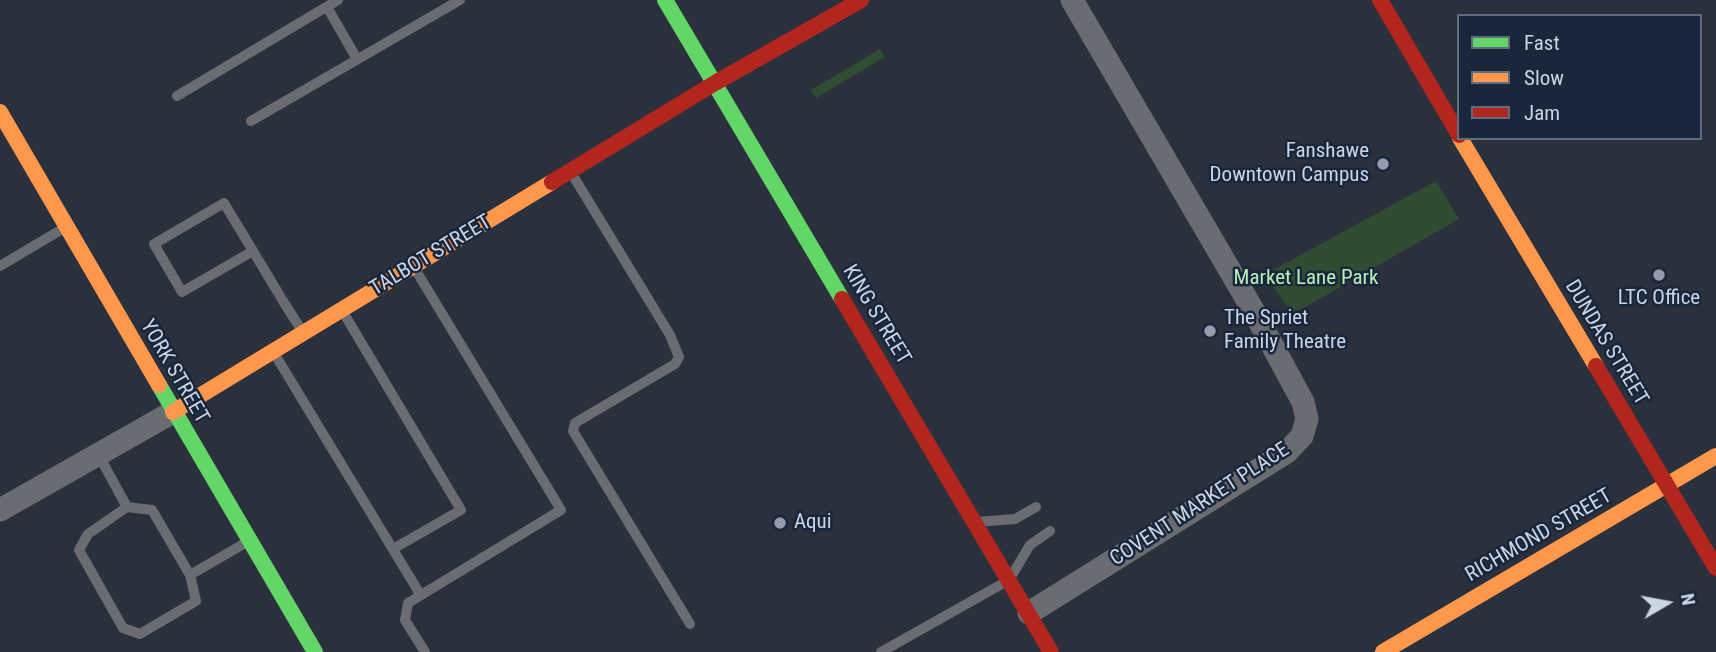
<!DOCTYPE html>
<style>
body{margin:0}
#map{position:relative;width:1716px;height:652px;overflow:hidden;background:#2a313d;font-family:"Roboto Condensed",sans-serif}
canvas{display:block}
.legend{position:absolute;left:1457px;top:14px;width:245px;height:126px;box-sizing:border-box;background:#19263b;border:2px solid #616c7e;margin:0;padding:9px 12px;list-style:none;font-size:21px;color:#ccd5e3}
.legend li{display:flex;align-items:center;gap:14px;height:35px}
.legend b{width:35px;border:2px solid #616c7e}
.north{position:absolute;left:1632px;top:568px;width:70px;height:70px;-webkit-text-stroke:5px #19263b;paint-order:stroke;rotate:80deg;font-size:19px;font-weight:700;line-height:28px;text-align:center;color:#ccd5e3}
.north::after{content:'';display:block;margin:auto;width:24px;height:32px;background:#ccd5e3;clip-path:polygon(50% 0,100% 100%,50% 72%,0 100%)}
</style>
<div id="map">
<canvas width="1716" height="652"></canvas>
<ul class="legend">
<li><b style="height:9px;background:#63d668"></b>Fast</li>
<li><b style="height:9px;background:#ff974d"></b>Slow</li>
<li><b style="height:9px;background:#b3261e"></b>Jam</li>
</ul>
<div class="north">N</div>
</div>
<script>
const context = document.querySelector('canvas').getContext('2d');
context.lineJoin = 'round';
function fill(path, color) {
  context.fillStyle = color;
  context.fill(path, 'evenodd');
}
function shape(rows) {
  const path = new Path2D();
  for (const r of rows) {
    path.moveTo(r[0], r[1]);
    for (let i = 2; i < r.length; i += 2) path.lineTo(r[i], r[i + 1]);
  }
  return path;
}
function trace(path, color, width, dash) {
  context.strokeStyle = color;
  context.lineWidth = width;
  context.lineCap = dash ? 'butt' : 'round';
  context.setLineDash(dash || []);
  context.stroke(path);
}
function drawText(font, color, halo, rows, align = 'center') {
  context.font = font + ' "Roboto Condensed",sans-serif';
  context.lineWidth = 5;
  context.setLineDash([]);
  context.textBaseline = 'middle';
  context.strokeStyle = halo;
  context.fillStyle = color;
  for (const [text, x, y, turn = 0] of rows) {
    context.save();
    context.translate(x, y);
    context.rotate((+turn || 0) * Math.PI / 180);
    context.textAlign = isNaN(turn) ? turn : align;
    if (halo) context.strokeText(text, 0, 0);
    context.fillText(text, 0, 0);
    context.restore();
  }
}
const green = shape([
 [880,49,885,57,816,98,811,90],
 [1436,181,1459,219,1293,314,1264,275]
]);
const lane = shape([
 [327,7,357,59],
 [177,96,338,0],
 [251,121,460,0],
 [572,174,670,335,679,357,675,364,575,423,573,431,690,624],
 [253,251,182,292,154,244,224,203,253,251,283,301,302,331],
 [0,266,64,228],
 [415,269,561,510,408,603,405,620,425,652],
 [343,312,461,510,393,549],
 [274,353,420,594],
 [98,454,127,507],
 [977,522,1015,519,1036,507],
 [190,575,152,510,127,507,88,534,79,550,123,628,140,634,196,601,190,575,247,542],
 [881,652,1009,580,1030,545,1050,531]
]);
const street = shape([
 [0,510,173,412],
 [1029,613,1287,452,1302,436,1307,419,1303,402,1253,310,1072,0]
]);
const fast = shape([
 [665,0,842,299],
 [159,385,315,652]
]);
const slow = shape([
 [0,112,159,385],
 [1460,138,1596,366],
 [173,412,552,182],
 [1383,652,1716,456]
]);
const jam = shape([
 [1380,0,1459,135],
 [552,182,715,83,861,0],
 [842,299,1051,652],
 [1596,366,1716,568]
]);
const markers = [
 [1383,164,7,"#939ca9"],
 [1659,275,7,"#939ca9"],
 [1210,331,7,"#939ca9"],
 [780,523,7,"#939ca9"]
];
const poiNames = [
 ["Fanshawe",1369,152,"right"],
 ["Downtown Campus",1369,176,"right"],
 ["LTC Office",1659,299,"center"],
 ["The Spriet",1224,319],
 ["Family Theatre",1224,343],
 ["Aqui",794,523]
];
const streetNames = [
 ["TALBOT STREET",431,256,-31],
 ["KING STREET",876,315,59],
 ["DUNDAS STREET",1606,343,59],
 ["YORK STREET",174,372,60],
 ["COVENT MARKET PLACE",1200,505,-33],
 ["RICHMOND STREET",1539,536,-30]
];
const parkNames = [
 ["Market Lane Park",1306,279]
];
fill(green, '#304c33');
trace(lane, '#6a6c72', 10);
trace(street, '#6a6c72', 23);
trace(fast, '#63d668', 16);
trace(slow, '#ff974d', 16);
trace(jam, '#b3261e', 16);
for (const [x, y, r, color] of markers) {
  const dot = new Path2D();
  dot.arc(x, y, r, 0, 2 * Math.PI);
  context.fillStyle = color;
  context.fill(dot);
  trace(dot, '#19263b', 2.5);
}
drawText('21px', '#ccd5e3', '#19263b', poiNames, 'left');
drawText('21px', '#ccd5e3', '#19263b', streetNames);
drawText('21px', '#b6f0b7', '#19263b', parkNames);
</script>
